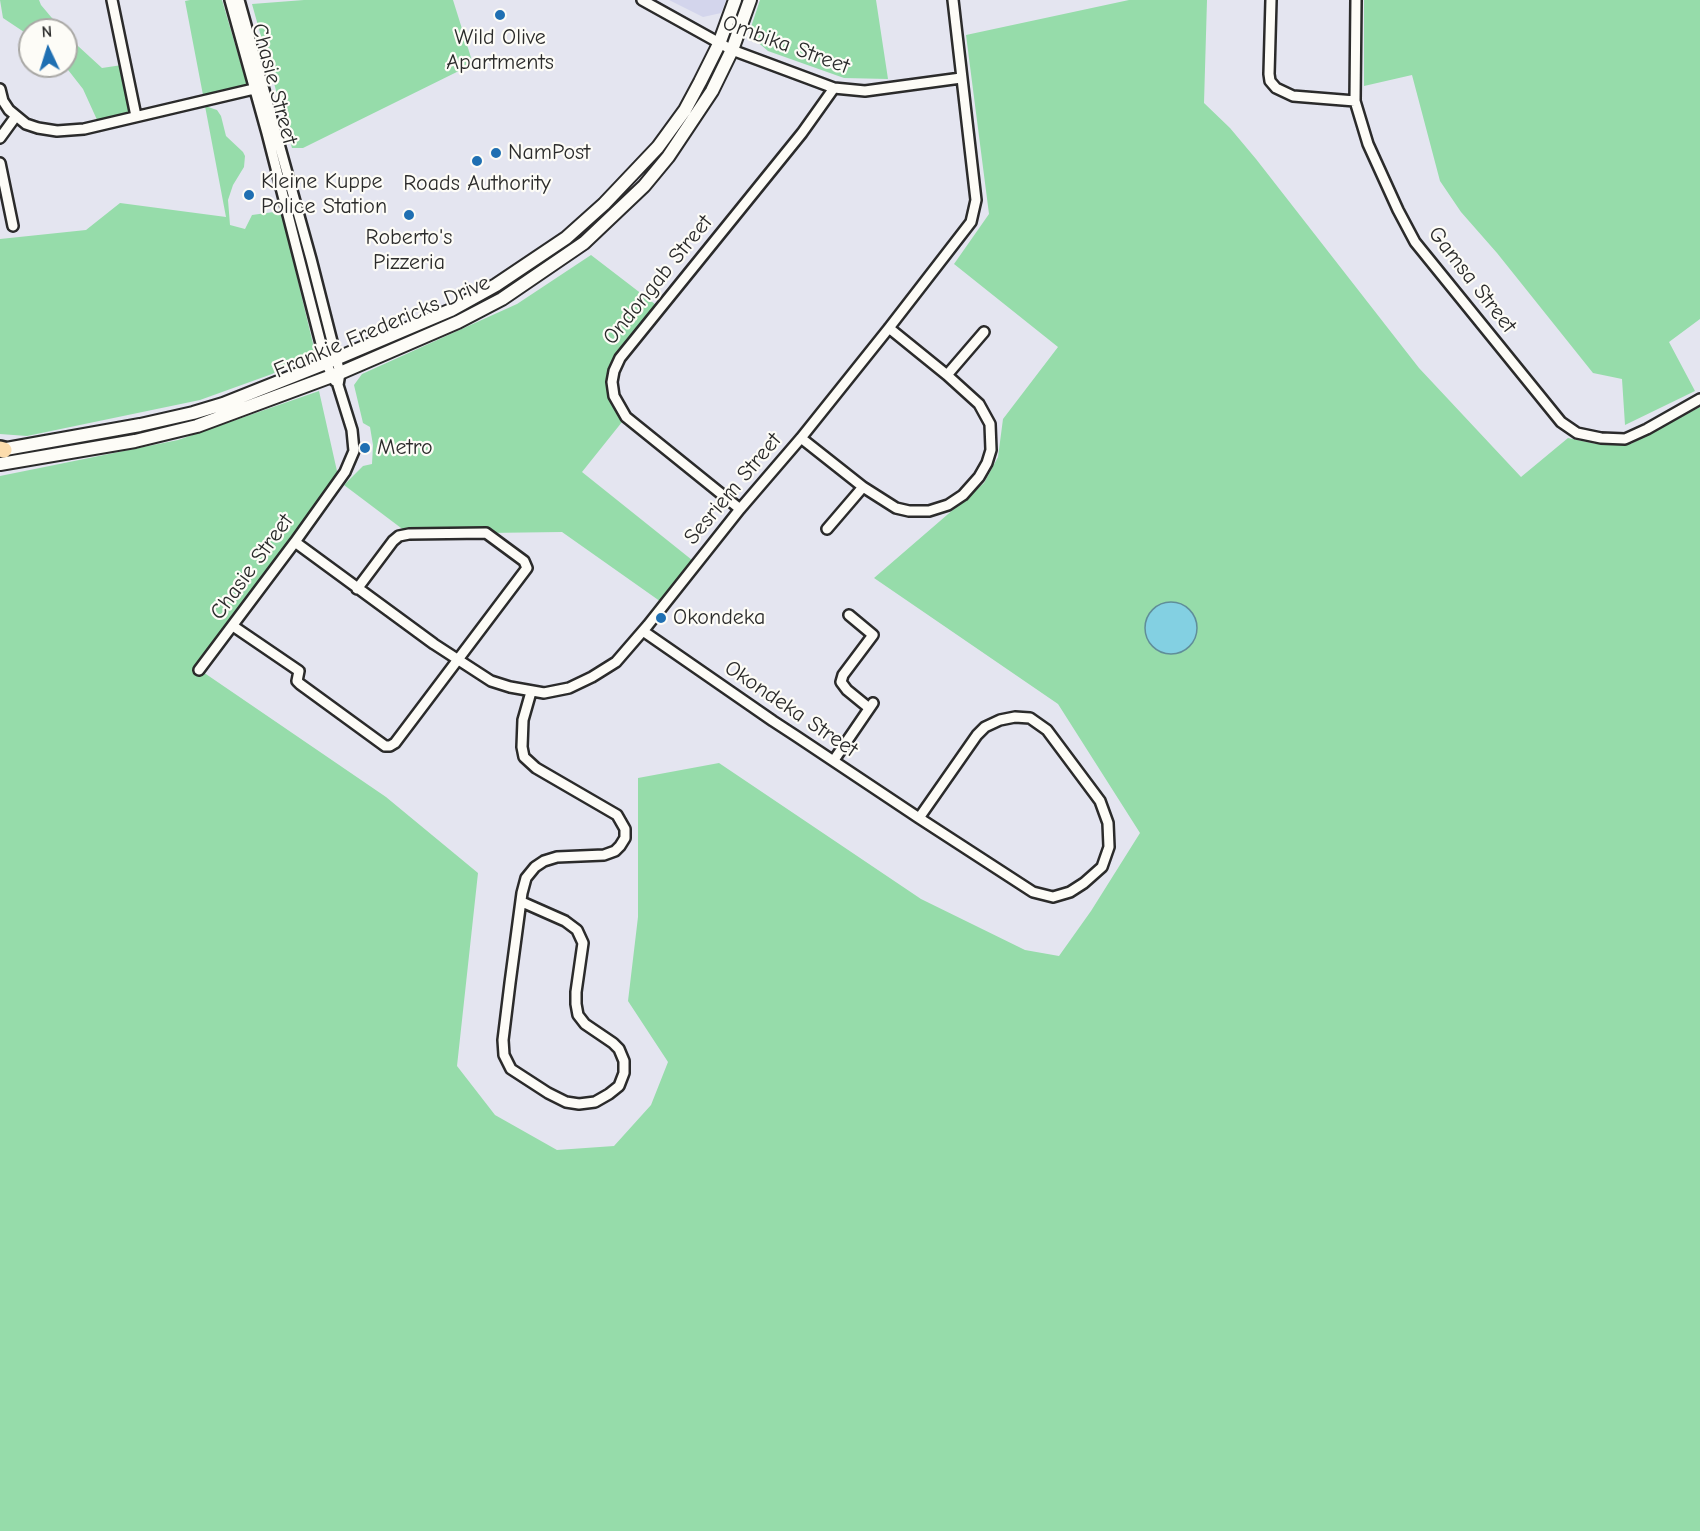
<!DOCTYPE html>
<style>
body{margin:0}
#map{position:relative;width:1700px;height:1531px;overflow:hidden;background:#e4e5f0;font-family:"Comic Neue",sans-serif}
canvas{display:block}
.north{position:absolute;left:18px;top:18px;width:60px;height:60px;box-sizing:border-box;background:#fdfcf7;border:2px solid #a9a8a5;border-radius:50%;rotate:356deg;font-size:16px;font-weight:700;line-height:24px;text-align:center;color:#2b2b2b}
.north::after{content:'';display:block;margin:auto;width:21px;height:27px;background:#1f6fb2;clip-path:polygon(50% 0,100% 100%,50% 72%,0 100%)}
</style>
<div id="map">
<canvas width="1700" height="1531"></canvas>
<div class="north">N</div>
</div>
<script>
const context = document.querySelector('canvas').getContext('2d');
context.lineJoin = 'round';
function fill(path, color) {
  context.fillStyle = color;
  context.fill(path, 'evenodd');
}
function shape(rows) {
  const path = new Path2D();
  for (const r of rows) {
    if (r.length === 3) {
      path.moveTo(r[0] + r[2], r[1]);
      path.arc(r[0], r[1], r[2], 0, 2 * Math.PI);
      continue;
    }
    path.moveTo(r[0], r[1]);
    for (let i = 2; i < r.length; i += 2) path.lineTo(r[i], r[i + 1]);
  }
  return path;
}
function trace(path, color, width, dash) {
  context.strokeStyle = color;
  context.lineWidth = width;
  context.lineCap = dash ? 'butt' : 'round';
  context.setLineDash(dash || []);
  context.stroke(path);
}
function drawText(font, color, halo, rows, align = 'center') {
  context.font = font + ' "Comic Neue",sans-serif';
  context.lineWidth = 4.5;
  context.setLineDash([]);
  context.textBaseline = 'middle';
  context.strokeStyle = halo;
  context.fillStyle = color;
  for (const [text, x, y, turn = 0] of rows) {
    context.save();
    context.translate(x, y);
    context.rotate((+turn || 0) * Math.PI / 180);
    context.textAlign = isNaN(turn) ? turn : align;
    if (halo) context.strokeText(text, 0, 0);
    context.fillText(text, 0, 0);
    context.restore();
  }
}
const built = shape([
 [669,0,726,0,721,13,703,17]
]);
const green = shape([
 [0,0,39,0,41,5,62,30,30,30,30,36,3,18],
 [190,0,222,0,247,85,203,95,185,1],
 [304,0,453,0,473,64,303,148,292,148,252,4],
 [760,0,876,0,888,79,844,78,768,51,754,39,751,27],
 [1129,0,1207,0,1204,103,1230,128,1256,159,1419,368,1521,477,1568,438,1596,444,1631,444,1700,407,1700,1531,0,1531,0,476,178,440,319,391,339,480,200,670,386,797,478,873,457,1066,495,1115,557,1150,614,1146,651,1105,668,1062,628,1001,638,917,638,778,719,763,921,899,1025,950,1059,956,1091,911,1140,833,1058,704,874,578,984,483,998,457,1003,419,1058,347,954,264,989,214,966,35],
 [1364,0,1700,0,1700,319,1669,342,1695,391,1625,425,1622,379,1593,373,1497,253,1461,212,1440,181,1412,75,1364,86],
 [66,35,102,68,122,65,131,113,98,122,83,89,65,66],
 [205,106,217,110,221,116,226,136,243,152,245,156,244,167,233,185,228,200,230,225,245,229,252,215,281,211,315,352,272,374,200,400,27,436,0,434,0,239,86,230,120,203,226,217],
 [591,255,660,308,620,358,612,382,626,417,582,472,697,564,664,604,562,532,409,534,344,485,363,466,372,464,373,445,370,427,363,423,354,385,362,374,517,304]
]);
const water = shape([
 [1171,628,26]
]);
const minor = shape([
 [112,0,136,116],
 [230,0,267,133,326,363,335,381],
 [642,0,732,50,834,88,865,91,961,78],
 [1271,0,1269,74,1270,81,1276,88,1293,96,1355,101],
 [1356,0,1355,101,1368,144,1398,210,1415,242,1561,422,1577,433,1601,438,1625,439,1647,429,1700,399],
 [0,89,3,101,9,110,26,124,38,128,57,131,84,129,258,88],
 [0,138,16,116],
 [0,163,13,226],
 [947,375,984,332],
 [801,438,863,487,896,508,909,511,929,511,948,505,963,495,979,477,987,463,991,450,990,424,979,404,947,375,889,328],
 [740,509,626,417,614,396,612,382,614,371,620,358,802,133,834,88],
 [827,529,863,487],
 [295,542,434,644,491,681,510,687,544,693,569,688,592,677,616,662,648,625,740,509,801,438,889,328,971,222,976,200,953,0],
 [849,615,873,635,843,675,841,682,847,690,869,708],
 [233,626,299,671,297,681,300,684,385,746,390,746,395,743,527,568,524,561,486,533,409,534,399,536,393,541,357,589],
 [643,631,773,721,796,736,919,818,1033,892,1053,897,1070,892,1084,883,1102,867,1109,847,1108,823,1100,801,1047,730,1030,718,1015,717,1000,720,985,727,977,735,919,818],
 [199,670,295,542,345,472,354,451,352,430,338,385,340,373,311,259,239,0],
 [834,760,873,703],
 [522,902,565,921,577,930,583,943,576,992,576,1004,578,1015,585,1024,613,1043,619,1049,624,1061,624,1073,619,1086,609,1094,595,1102,579,1104,566,1102,548,1093,511,1069,504,1055,503,1040,510,983,522,893,526,878,535,867,544,861,557,857,604,855,615,851,620,846,625,838,625,829,617,815,536,768,524,757,522,747,523,720,531,692]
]);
const secondary = shape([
 [0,450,140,425,193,413,223,404,326,363,451,310,496,285,566,238,604,204,658,147,685,110,700,82,719,44,735,0],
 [0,464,135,441,197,426,340,373,458,322,502,299,584,243,644,186,668,157,712,91,732,50,750,0]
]);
const trunk = shape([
 [0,449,4,450]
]);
const markers = [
 [500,15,6,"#1f6fb2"],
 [496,153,6,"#1f6fb2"],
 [477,161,6,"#1f6fb2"],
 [249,195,6,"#1f6fb2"],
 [409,215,6,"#1f6fb2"],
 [365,448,6,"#1f6fb2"],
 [661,618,6,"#1f6fb2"]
];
const poiNames = [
 ["Wild Olive",500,38,"center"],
 ["Apartments",500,63,"center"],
 ["NamPost",508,153],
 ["Kleine Kuppe",261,182],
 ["Police Station",261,207],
 ["Roads Authority",477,184,"center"],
 ["Roberto's",409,238,"center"],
 ["Pizzeria",409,263,"center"],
 ["Metro",377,448],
 ["Okondeka",673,618]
];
const streetNames = [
 ["Ombika Street",786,45,20],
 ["Chasie Street",274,84,75],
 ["Ondongab Street",658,280,-51],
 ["Gamsa Street",1472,280,52],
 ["Frankie Fredericks Drive",382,327,-23],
 ["Sesriem Street",733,489,-50],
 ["Chasie Street",252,567,-54],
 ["Okondeka Street",791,709,34]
];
fill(built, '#d3d5ec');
fill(green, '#96dcaa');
fill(water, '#83d0e2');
trace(water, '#608e99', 1.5);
trace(minor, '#2b2b2b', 14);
trace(secondary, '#2b2b2b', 16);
trace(trunk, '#2b2b2b', 20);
trace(minor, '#fdfcf7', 9);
trace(secondary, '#fdfcf7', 12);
trace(trunk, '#fcdcac', 15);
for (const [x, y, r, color] of markers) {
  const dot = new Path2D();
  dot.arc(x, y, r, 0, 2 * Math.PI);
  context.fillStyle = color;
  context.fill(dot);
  trace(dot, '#fdfcf7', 2);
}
drawText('22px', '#2b2b2b', '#fdfcf7', poiNames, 'left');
drawText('22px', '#2b2b2b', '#fdfcf7', streetNames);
</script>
